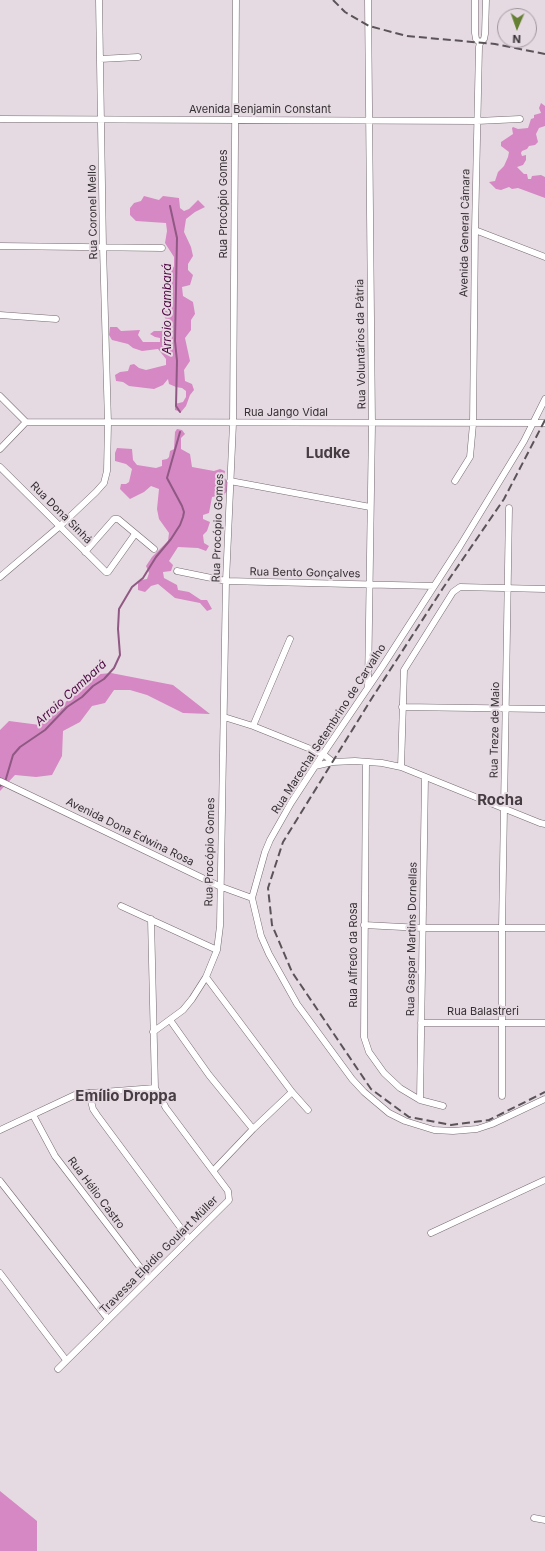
<!DOCTYPE html>
<meta charset="utf-8">
<style>
body{margin:0}
#map{position:relative;width:545px;height:1551px;overflow:hidden;background:#e6dae2;font-family:Inter,sans-serif}
canvas{display:block}
.north{position:absolute;left:497px;top:8px;width:40px;height:40px;box-sizing:border-box;background:#e6dae2;border:1px solid #9f969c;border-radius:50%;rotate:182deg;font-size:11px;font-weight:700;line-height:16px;text-align:center;color:#343033}
.north::after{content:'';display:block;margin:auto;width:14px;height:18px;background:#658033;clip-path:polygon(50% 0,100% 100%,50% 72%,0 100%)}
</style>
<div id="map">
<canvas width="545" height="1551"></canvas>
<div class="north">N</div>
</div>
<script>
const context = document.querySelector('canvas').getContext('2d');
context.lineJoin = 'round';
function fill(path, color) {
  context.fillStyle = color;
  context.fill(path, 'evenodd');
}
function shape(rows) {
  const path = new Path2D();
  for (const r of rows) {
    path.moveTo(r[0], r[1]);
    for (let i = 2; i < r.length; i += 2) path.lineTo(r[i], r[i + 1]);
  }
  return path;
}
function trace(path, color, width, dash) {
  context.strokeStyle = color;
  context.lineWidth = width;
  context.lineCap = dash ? 'butt' : 'round';
  context.setLineDash(dash || []);
  context.stroke(path);
}
function drawText(font, color, halo, rows, align = 'center') {
  context.font = font + ' Inter,sans-serif';
  context.lineWidth = 4;
  context.setLineDash([]);
  context.textBaseline = 'middle';
  context.strokeStyle = halo;
  context.fillStyle = color;
  for (const [text, x, y, turn = 0] of rows) {
    context.save();
    context.translate(x, y);
    context.rotate((+turn || 0) * Math.PI / 180);
    context.textAlign = isNaN(turn) ? turn : align;
    if (halo) context.strokeText(text, 0, 0);
    context.fillText(text, 0, 0);
    context.restore();
  }
}
const forest = shape([
 [541,103,545,106,545,126,539,128,536,134,538,142,535,145,529,146,527,149,522,151,521,153,522,156,526,155,526,160,523,165,517,167,524,174,527,174,528,179,531,179,532,176,541,175,545,177,545,198,518,188,512,189,509,187,501,190,496,189,489,182,495,181,498,172,504,166,508,157,509,152,501,146,501,142,513,134,512,128,513,127,518,129,528,128,531,119,534,118,534,115,541,113,539,108],
 [144,196,159,200,163,196,179,198,180,208,184,211,189,209,198,200,205,207,195,212,186,219,184,232,191,247,193,256,188,264,188,270,193,275,190,285,182,287,183,296,193,302,195,314,191,320,191,330,185,338,190,361,184,370,185,381,192,384,194,390,190,395,186,406,181,412,175,410,175,404,183,402,186,397,186,391,182,388,176,387,169,384,168,379,163,385,154,389,129,386,123,382,116,381,115,375,120,372,128,371,130,365,134,364,139,368,146,370,166,365,166,359,158,349,142,351,133,348,128,344,112,340,109,335,110,327,117,327,121,331,140,330,138,335,143,342,160,342,160,338,155,337,150,334,154,331,161,331,167,328,167,321,162,313,170,295,170,274,174,266,174,257,165,243,167,231,166,223,136,221,130,215,130,208,134,203,141,201],
 [177,429,182,430,185,434,181,438,181,449,190,454,192,467,214,471,220,469,225,471,224,476,228,484,227,491,224,495,212,497,209,513,203,515,203,519,210,522,207,531,203,535,204,543,209,546,206,551,198,548,178,547,169,561,173,565,171,571,163,572,164,578,177,585,178,590,189,592,201,600,207,600,212,609,207,611,200,603,175,598,158,584,151,586,145,592,138,590,138,583,141,580,147,579,149,573,146,566,152,557,168,541,169,533,159,519,157,509,159,489,151,486,144,492,130,499,120,489,121,484,126,484,129,482,132,469,126,464,115,461,115,453,117,448,132,449,133,460,137,465,156,468,162,466,162,460,167,459,169,457,170,451,174,449,175,432],
 [111,673,173,685,210,714,183,713,147,695,130,690,114,690,105,703,92,706,80,722,63,731,62,756,52,775,36,777,15,775,0,791,0,730,9,721,40,725,64,704,90,675],
 [0,1491,37,1521,37,1551,0,1551]
]);
const stream = shape([
 [170,206,177,238,175,341,177,361,176,406,180,412],
 [0,786,5,782,13,755,20,747,45,730,67,707,82,697,93,686,104,679,114,668,120,655,118,629,119,609,132,587,143,578,156,557,171,539,180,525,183,517,184,512,182,506,167,478,180,432]
]);
const minor = shape([
 [475,0,475,33,476,39,480,43],
 [100,59,138,57],
 [0,119,477,121,520,119],
 [475,230,545,257],
 [0,246,162,248],
 [0,315,56,319],
 [0,396,26,422,0,449],
 [545,399,524,441,460,546,382,667,323,754,291,803,270,840,265,852,252,898,261,936,269,954,297,1004,352,1079,364,1092,389,1113,405,1121,434,1130,453,1131,477,1129,492,1124,545,1099],
 [26,422,545,423],
 [0,467,106,572,108,572,135,534],
 [230,481,370,507],
 [455,481,470,457,473,424,475,230,479,47,480,43,484,39,485,34,486,0],
 [85,552,114,519,118,519,154,549],
 [177,571,226,581,434,586],
 [0,577,60,526,96,492,104,483,107,471,108,423,103,247,99,0],
 [368,687,372,424,368,0],
 [402,707,545,709],
 [224,717,253,726,323,754,333,762,355,761,382,763,401,767,540,823,545,824],
 [253,726,290,639],
 [366,762,364,1037,369,1052,384,1073,400,1088,420,1100,443,1106],
 [315,766,333,762],
 [401,767,404,670,453,592,460,587,545,589],
 [0,781,219,886,252,898],
 [121,906,217,950],
 [364,925,422,928,545,928],
 [206,977,292,1092,308,1110],
 [170,1020,209,1075,253,1129],
 [421,1023,545,1023],
 [153,1032,183,1010,192,999,206,977,217,950,220,926,226,581,233,423,236,0],
 [89,1093,93,1109,97,1115,189,1239],
 [502,1096,502,928,509,508],
 [420,1100,425,777],
 [33,1115,55,1156,149,1279],
 [0,1130,77,1094,155,1088],
 [214,1170,253,1129,292,1092],
 [0,1181,108,1319],
 [431,1233,545,1180],
 [0,1273,66,1360],
 [58,1369,229,1200,228,1191,166,1108,155,1088,151,919],
 [534,1518,545,1520]
]);
const rail = shape([
 [333,0,345,12,369,26,407,36,495,44,545,54],
 [545,420,504,499,443,588,372,698,283,842,268,888,272,925,292,972,371,1089,409,1117,451,1125,489,1120,545,1092]
]);
const streetNames = [
 ["Avenida Benjamin Constant",260,110],
 ["Rua Procópio Gomes",224,204,-90],
 ["Rua Coronel Mello",93,212,-91],
 ["Avenida General Câmara",465,233,-89],
 ["Rua Voluntários da Pátria",361,344,-91],
 ["Rua Jango Vidal",286,413],
 ["Rua Dona Sinhá",61,513,45],
 ["Rua Procópio Gomes",218,528,-88],
 ["Rua Bento Gonçalves",305,573,1],
 ["Rua Marechal Setembrino de Carvalho",329,729,-57],
 ["Rua Treze de Maio",495,730,-89],
 ["Avenida Dona Edwina Rosa",130,832,26],
 ["Rua Procópio Gomes",210,852,-89],
 ["Rua Gaspar Martins Dornellas",412,939,-89],
 ["Rua Alfredo da Rosa",354,955,-90],
 ["Rua Balastreri",483,1012],
 ["Rua Hélio Castro",96,1193,53],
 ["Travessa Elpídio Goulart Müller",159,1255,-45]
];
const waterNames = [
 ["Arroio Cambará",167,309,-90],
 ["Arroio Cambará",71,693,-42]
];
const districtNames = [
 ["Ludke",328,453],
 ["Rocha",500,800],
 ["Emílio Droppa",126,1096]
];
fill(forest, '#d588c3');
trace(stream, '#8f5983', 2);
trace(minor, '#746a71', 7);
trace(minor, '#fff', 6);
trace(rail, '#5a5458', 2, [8, 4]);
drawText('11px', '#343033', '#e6dae2', streetNames);
drawText('italic 12px', '#500944', '#e6dae2', waterNames);
drawText('bold 15px', '#463d43', '#e6dae2', districtNames);
</script>
